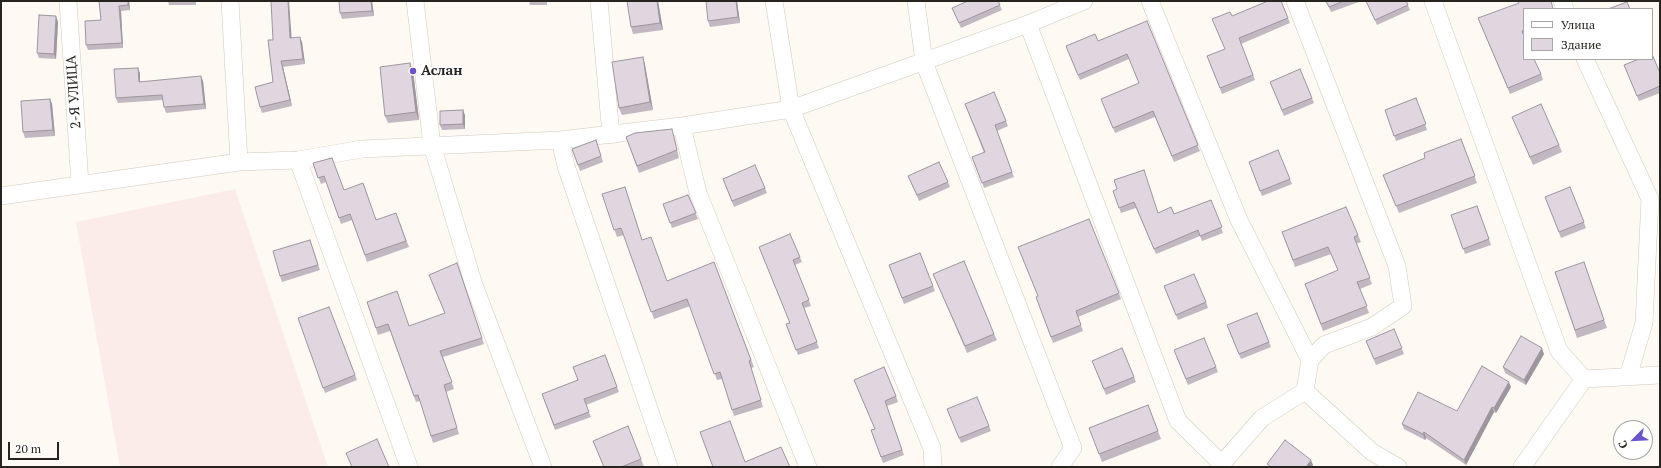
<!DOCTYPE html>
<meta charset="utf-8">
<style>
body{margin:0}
#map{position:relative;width:1661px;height:468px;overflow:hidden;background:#fef9f2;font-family:"PT Serif",serif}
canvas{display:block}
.frame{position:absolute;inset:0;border:2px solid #272420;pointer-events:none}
.legend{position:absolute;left:1523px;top:8px;width:130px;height:52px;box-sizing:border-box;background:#fff;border:1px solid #a9a7a6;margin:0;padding:5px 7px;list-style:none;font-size:12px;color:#272420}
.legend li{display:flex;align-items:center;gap:8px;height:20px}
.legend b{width:20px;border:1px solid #a9a7a6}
.north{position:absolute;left:1613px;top:420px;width:40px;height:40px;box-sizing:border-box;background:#fff;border:1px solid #a9a7a6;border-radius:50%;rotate:246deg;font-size:11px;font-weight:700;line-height:16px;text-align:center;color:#272420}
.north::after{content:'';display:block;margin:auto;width:14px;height:18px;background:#6b53cc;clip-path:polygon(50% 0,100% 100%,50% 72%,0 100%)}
.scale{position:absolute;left:8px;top:442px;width:51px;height:18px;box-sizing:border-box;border:2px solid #272420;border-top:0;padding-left:5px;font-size:12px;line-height:14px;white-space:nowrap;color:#272420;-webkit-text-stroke:3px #fff;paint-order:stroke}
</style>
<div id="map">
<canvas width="1661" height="468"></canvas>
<div class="frame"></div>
<ul class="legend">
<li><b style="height:5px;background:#fff"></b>Улица</li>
<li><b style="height:11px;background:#e0d6e0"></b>Здание</li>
</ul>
<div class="north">С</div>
<div class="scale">20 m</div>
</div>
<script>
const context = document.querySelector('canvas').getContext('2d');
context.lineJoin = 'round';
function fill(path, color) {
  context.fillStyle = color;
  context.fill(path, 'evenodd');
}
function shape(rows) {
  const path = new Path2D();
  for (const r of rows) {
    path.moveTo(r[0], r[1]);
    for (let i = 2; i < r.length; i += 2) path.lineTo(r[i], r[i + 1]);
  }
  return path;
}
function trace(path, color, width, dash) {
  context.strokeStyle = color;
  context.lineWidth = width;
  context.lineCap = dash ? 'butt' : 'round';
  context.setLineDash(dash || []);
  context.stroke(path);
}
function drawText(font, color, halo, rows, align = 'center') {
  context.font = font + ' "PT Serif",serif';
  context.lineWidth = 3.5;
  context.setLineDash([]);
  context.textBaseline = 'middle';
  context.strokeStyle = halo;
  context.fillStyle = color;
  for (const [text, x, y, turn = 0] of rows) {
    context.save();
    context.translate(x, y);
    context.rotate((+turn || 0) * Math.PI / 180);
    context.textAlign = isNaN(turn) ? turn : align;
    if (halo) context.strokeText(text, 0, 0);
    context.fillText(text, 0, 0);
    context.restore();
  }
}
const industrial = shape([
 [235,189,328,467,120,467,76,222]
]);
const minor = shape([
 [68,1,80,184],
 [230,1,239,162],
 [415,1,432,145,474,285,543,467],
 [599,1,611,135],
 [774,1,791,109,932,448,933,467],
 [916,1,924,62,1073,448,1060,467],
 [1150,1,1239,220,1310,360,1305,391],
 [1295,1,1397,266,1403,306,1372,327,1324,345,1310,360],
 [1433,1,1559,351,1584,379],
 [1562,1,1565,9],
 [1028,24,1178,421,1221,463],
 [1585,59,1650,199,1644,323,1628,377],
 [682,126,698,193,808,467],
 [560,140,566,166,669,467],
 [298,160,409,467],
 [1,196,239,162,298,160,362,149,560,140,682,126,791,109,1028,24,1084,1],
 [1219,467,1262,418,1305,391,1372,452,1398,467],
 [1522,467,1584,379,1660,375]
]);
const wall = shape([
 [99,1,129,1,130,10,121,11,123,48,88,50,86,45,101,20],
 [168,1,196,1,196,5,169,5],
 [372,1,374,16,342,19,340,13],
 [529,1,547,1,547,5,530,5],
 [658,1,663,30,633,34,631,27],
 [737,1,740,23,710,27,708,21],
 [998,1,1002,10,961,28,952,8],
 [1326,1,1358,1,1359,2,1331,12],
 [1366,1,1406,1,1410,10,1377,25],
 [1524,9,1524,59,1541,74,1543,80,1510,94,1478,18],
 [1232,16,1288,18,1290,23,1241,44,1255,80,1222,94,1207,56,1225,50],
 [1147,21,1200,151,1174,162,1155,117,1115,133,1103,104,1139,83,1129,59,1080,80,1068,52,1098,41],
 [58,22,56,59,39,58,37,53],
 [292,38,302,42,305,64,283,67,292,106,262,113,260,107,273,82,268,40],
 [643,57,645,65,653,110,622,115,619,108],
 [410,63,413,71,419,120,388,123,385,116],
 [1624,65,1660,73,1660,93,1639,101],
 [140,73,140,82,203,81,206,109,166,113,164,107,163,100,118,103,116,98],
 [1272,87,1312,98,1314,103,1284,116],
 [1416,98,1427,130,1396,141,1385,110],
 [50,99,52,104,55,136,25,138,23,132],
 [967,109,1006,121,1008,126,997,131,1014,177,984,188,972,157,984,153],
 [465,115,465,129,442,130,440,125],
 [1512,117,1559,145,1562,152,1533,165],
 [626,137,674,137,679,158,639,173],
 [1461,139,1477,183,1399,213,1383,175,1425,158],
 [596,140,603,162,580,171,572,149],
 [313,163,344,190,376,220,396,213,409,247,367,262,352,220,341,224,326,182,321,184],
 [1251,168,1290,179,1292,184,1262,196],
 [908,176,948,182,950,187,919,201],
 [725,185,765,188,767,193,734,207],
 [1570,187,1586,228,1561,238,1545,197],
 [1113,191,1158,213,1174,214,1211,200,1223,233,1202,241,1200,236,1156,254,1136,208,1121,213],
 [602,194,643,240,667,281,714,262,754,367,751,368,763,407,734,416,722,379,717,380,690,306,654,319,624,235,617,237],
 [688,195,698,219,672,228,663,204],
 [1477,206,1491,245,1465,254,1451,215],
 [1282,232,1358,235,1361,242,1356,244,1372,284,1360,289,1369,313,1323,331,1305,284,1338,271,1331,254,1295,267],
 [790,234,802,262,795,265,811,306,804,308,819,348,798,355,786,324,789,323],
 [310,240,320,270,282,282,280,276],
 [920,253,935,291,904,304,889,265],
 [1584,262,1607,328,1577,338,1555,272],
 [457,263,484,344,443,357,454,389,446,392,459,434,433,443,420,401,416,402,390,331,378,335,367,302,409,326,445,314,429,275],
 [933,274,994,334,997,340,967,353],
 [1166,291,1206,302,1208,308,1178,320],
 [1119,293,1121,299,1078,317,1083,331,1053,343,1036,297,1038,296],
 [298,318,355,375,357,380,325,393],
 [1394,329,1404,354,1376,365,1366,341],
 [1229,331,1269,342,1271,347,1241,359],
 [1544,354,1526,385,1505,373,1503,367],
 [605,355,619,392,586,405,591,417,555,430,542,394,578,380],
 [1176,356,1216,367,1218,372,1188,385],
 [1094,366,1134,377,1136,382,1106,395],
 [856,385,896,396,898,402,887,406,904,455,883,463,871,430,875,429],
 [1511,387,1496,413,1494,412,1466,465,1426,438,1425,440,1404,429,1402,424,1457,411],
 [1148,405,1161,439,1102,462,1089,428],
 [949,414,989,426,991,431,961,443],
 [593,441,641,459,644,467,604,467]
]);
const shadedWall = shape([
 [128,1,129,1,130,10,128,5],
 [288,1,289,1,292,43,290,38],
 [371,1,372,1,374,16,372,11],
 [657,1,658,1,663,30,660,23],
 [736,1,737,1,740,23,738,17],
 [119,6,121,11,123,48,122,43],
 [56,16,58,22,56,59,54,54],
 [300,37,302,42,305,64,303,59],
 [643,57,645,65,653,110,650,102],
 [281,61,283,67,292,106,290,100],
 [410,63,413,71,419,120,416,112],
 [138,68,140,73,140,87,139,82],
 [201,76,203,81,206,109,204,104],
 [50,99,52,104,55,136,53,130],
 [463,110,465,115,465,129,463,124],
 [1542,348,1544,354,1526,385,1524,380],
 [1509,382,1511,387,1496,413,1494,408],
 [1492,407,1494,412,1466,465,1464,460],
 [1424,432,1426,438,1425,440,1423,434],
 [1311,460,1313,465,1312,467,1306,467]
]);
const building = shape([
 [99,1,128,1,128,5,119,6,122,43,86,45,85,21,101,20,99,1],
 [271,1,288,1,290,38,300,37,303,59,281,61,290,100,260,107,255,87,273,82,268,40,273,40,271,1],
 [339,1,371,1,372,11,340,13,339,1],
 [627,1,657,1,660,23,631,27,627,1],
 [706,1,736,1,738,17,708,21,706,1],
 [968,1,998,1,1000,5,959,23,952,8,968,1],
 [1268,1,1281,1,1288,18,1239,38,1253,75,1220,88,1207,56,1225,49,1212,19,1230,12,1232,16,1268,1],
 [1326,1,1344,1,1329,7,1326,1],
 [1366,1,1406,1,1408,5,1375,20,1366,1],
 [1518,1,1551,1,1553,9,1524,9,1524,30,1522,31,1524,36,1524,59,1534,59,1541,74,1508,88,1478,18,1519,3,1518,1],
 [1627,2,1630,9,1608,9,1627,2],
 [39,15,56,16,54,54,37,53,39,15],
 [1147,21,1198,145,1172,156,1153,111,1113,128,1101,99,1139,83,1127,54,1078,75,1066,46,1095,34,1098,41,1147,21],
 [1652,54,1660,73,1660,86,1637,96,1624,65,1639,59,1652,59,1652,54],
 [643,57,650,102,619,108,612,62,643,57],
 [410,63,416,112,385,116,380,67,410,63],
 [138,68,139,82,201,76,204,104,164,107,162,95,116,98,114,69,138,68],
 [1300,69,1312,98,1282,110,1270,82,1300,69],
 [994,92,1006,121,995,125,1012,172,982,183,972,157,985,152,965,104,994,92],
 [1416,98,1426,124,1394,136,1385,110,1416,98],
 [50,99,53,130,23,132,21,101,50,99],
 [1541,104,1559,145,1530,157,1512,117,1541,104],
 [463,110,463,124,440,125,440,111,463,110],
 [672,129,677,150,637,166,626,137,635,133,672,129],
 [1461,139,1475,176,1396,206,1383,175,1425,158,1424,153,1461,139],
 [596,140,601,156,578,165,572,149,596,140],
 [1278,150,1290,179,1260,191,1249,162,1278,150],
 [332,158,344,190,363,183,376,220,396,213,406,241,365,255,350,214,339,218,324,176,318,178,313,163,332,158],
 [939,162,948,182,917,195,908,176,939,162],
 [755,165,765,188,732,201,723,179,755,165],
 [1144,170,1158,213,1171,207,1174,214,1211,200,1222,227,1200,236,1198,230,1154,249,1134,202,1119,208,1113,191,1117,189,1114,180,1144,170],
 [625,187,642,240,651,237,667,281,714,262,751,360,749,361,761,400,732,410,720,372,714,374,687,299,651,312,621,228,614,230,602,194,625,187],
 [1570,187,1584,222,1559,232,1545,197,1570,187],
 [688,195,696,213,670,223,663,204,688,195],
 [1477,206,1489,239,1463,249,1451,215,1477,206],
 [1346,207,1358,235,1354,237,1370,278,1357,282,1367,306,1321,324,1305,284,1338,270,1328,247,1293,260,1282,232,1346,207],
 [1089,219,1119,293,1076,311,1081,325,1051,337,1036,297,1038,296,1018,247,1089,219],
 [790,234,800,257,793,260,809,300,802,303,817,342,796,350,786,324,790,323,759,247,790,234],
 [310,240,318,265,280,276,273,251,310,240],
 [920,253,933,286,902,298,889,265,920,253],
 [964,261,994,334,965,346,933,274,964,261],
 [1584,262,1604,320,1575,330,1555,272,1584,262],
 [457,263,482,338,440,351,452,382,444,385,457,428,431,436,418,395,414,396,388,324,376,328,367,302,397,291,409,326,445,313,429,275,457,263],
 [1194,274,1206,302,1176,315,1164,286,1194,274],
 [329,307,355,375,323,388,298,318,329,307],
 [1257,313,1269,342,1239,354,1227,325,1257,313],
 [1394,329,1402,348,1374,359,1366,341,1394,329],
 [1521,336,1542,348,1524,380,1503,367,1521,336],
 [1204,338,1216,367,1186,379,1174,350,1204,338],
 [1122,348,1134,377,1104,389,1092,361,1122,348],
 [605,355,617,387,584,399,589,412,554,425,542,394,578,380,573,367,605,355],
 [1482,366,1509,382,1494,408,1492,407,1464,460,1424,432,1423,434,1402,424,1418,392,1457,411,1482,366],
 [884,367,896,396,885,401,902,450,881,457,871,430,875,429,854,380,884,367],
 [977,397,989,426,959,438,947,409,977,397],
 [1148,405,1158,431,1099,454,1089,428,1148,405],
 [730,421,745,462,781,447,790,467,713,467,700,432,730,421],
 [628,426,641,459,621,467,604,467,593,441,628,426],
 [377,439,389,467,352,467,346,453,377,439],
 [1285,440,1311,460,1306,467,1271,467,1267,464,1285,440]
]);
const markers = [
 [413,71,4,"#6b53cc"]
];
const poiNames = [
 ["Аслан",421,71]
];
const streetNames = [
 ["2-Я УЛИЦА",74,92,-94]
];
fill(industrial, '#fcece9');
trace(minor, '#d1c9be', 18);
trace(minor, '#fff', 17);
fill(wall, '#c1b8c1');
fill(shadedWall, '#9d969d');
fill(building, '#e0d6e0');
trace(building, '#9d969d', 1);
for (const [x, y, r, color] of markers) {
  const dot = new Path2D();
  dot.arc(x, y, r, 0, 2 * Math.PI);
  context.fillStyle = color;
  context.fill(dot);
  trace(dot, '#fff', 1.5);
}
drawText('bold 14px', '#272420', '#fff', poiNames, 'left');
drawText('14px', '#272420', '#fff', streetNames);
</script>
